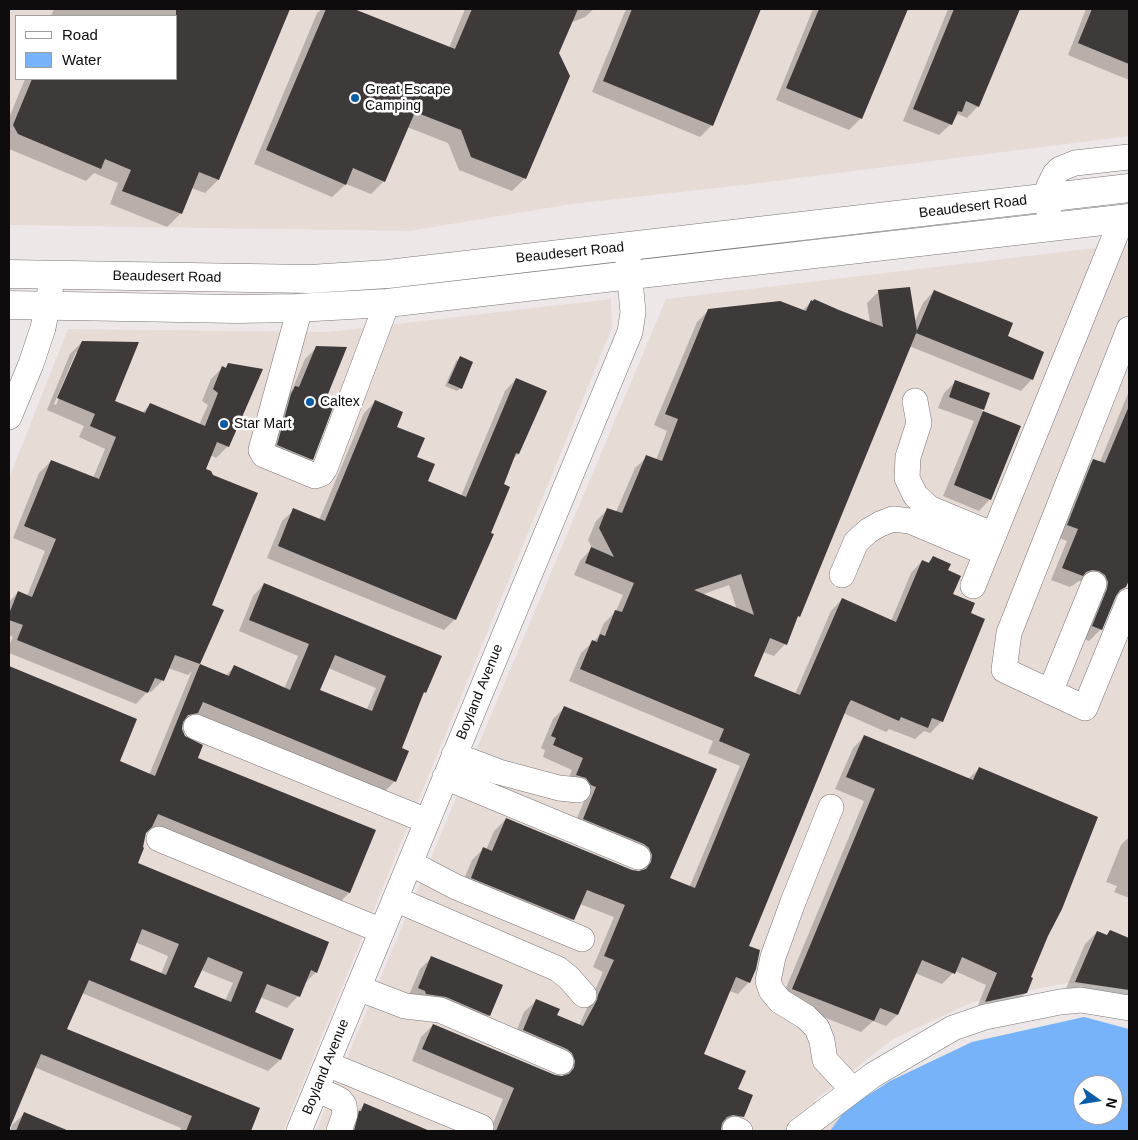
<!DOCTYPE html>
<style>
body{margin:0}
#map{position:relative;width:1138px;height:1140px;overflow:hidden;background:#ede8e7;font-family:Helvetica,sans-serif}
canvas{display:block}
.frame{position:absolute;inset:0;border:10px solid #0e0c0c;pointer-events:none}
.legend{position:absolute;left:15px;top:15px;width:162px;height:65px;box-sizing:border-box;background:#fff;border:1px solid #9f9e9e;margin:0;padding:6px 9px;list-style:none;font-size:15px;color:#0e0c0c}
.legend li{display:flex;align-items:center;gap:10px;height:25px}
.legend b{width:25px;border:1px solid #9f9e9e}
.north{position:absolute;left:1073px;top:1075px;width:50px;height:50px;box-sizing:border-box;background:#fff;border:1px solid #9f9e9e;border-radius:50%;rotate:103deg;font-size:14px;font-weight:700;line-height:20px;text-align:center;color:#0e0c0c}
.north::after{content:'';display:block;margin:auto;width:18px;height:22px;background:#085dab;clip-path:polygon(50% 0,100% 100%,50% 72%,0 100%)}
</style>
<div id="map">
<canvas width="1138" height="1140"></canvas>
<div class="frame"></div>
<ul class="legend">
<li><b style="height:6px;background:#fff"></b>Road</li>
<li><b style="height:14px;background:#76b3fa"></b>Water</li>
</ul>
<div class="north">N</div>
</div>
<script>
const context = document.querySelector('canvas').getContext('2d');
context.lineJoin = 'round';
function fill(path, color) {
  context.fillStyle = color;
  context.fill(path, 'evenodd');
}
function shape(rows) {
  const path = new Path2D();
  for (const r of rows) {
    path.moveTo(r[0], r[1]);
    for (let i = 2; i < r.length; i += 2) path.lineTo(r[i], r[i + 1]);
  }
  return path;
}
function trace(path, color, width, dash) {
  context.strokeStyle = color;
  context.lineWidth = width;
  context.lineCap = dash ? 'butt' : 'round';
  context.setLineDash(dash || []);
  context.stroke(path);
}
function drawText(font, color, halo, rows, align = 'center') {
  context.font = font + ' Helvetica,sans-serif';
  context.lineWidth = 5;
  context.setLineDash([]);
  context.textBaseline = 'middle';
  context.strokeStyle = halo;
  context.fillStyle = color;
  for (const [text, x, y, turn = 0] of rows) {
    context.save();
    context.translate(x, y);
    context.rotate((+turn || 0) * Math.PI / 180);
    context.textAlign = isNaN(turn) ? turn : align;
    if (halo) context.strokeText(text, 0, 0);
    context.fillText(text, 0, 0);
    context.restore();
  }
}
const built = shape([
 [9,9,1129,9,1129,136,744,185,572,204,409,231,9,225],
 [16,16,176,16,176,79,16,79],
 [1129,244,1129,989,1067,983,973,1002,893,1039,814,1101,845,1110,830,1131,316,1131,666,299],
 [611,299,612,328,283,1131,9,1131,9,478,68,329,328,332]
]);
const water = shape([
 [1084,1017,1129,1029,1129,1131,830,1131,845,1110,890,1081,972,1042],
 [1083,1085,1113,1085,1113,1115,1083,1115]
]);
const shadow = shape([
 [54,9,288,9,218,180,205,193,191,188,180,214,167,227,110,204,118,183,94,173,86,181,9,149,9,118,25,79,176,79,176,16,51,16],
 [322,9,351,9,449,48,465,9,594,9,585,17,570,23,558,53,525,178,512,191,459,170,448,143,407,127,384,181,371,194,346,184,332,197,254,164,317,13],
 [626,9,759,9,712,125,700,137,592,92],
 [813,9,906,9,861,118,849,130,776,100],
 [948,9,1019,9,978,106,967,118,958,114,951,124,939,135,903,121],
 [1086,9,1129,9,1129,80,1068,55],
 [879,291,914,323,923,303,934,291,1006,336,1032,379,1021,391,909,346,799,616,795,620,785,644,774,656,763,652,753,677,795,694,831,611,842,599,891,621,911,573,922,561,927,564,933,557,947,571,952,595,942,721,930,733,924,731,915,739,889,729,886,732,843,713,748,946,749,982,738,994,729,991,702,1054,737,1089,743,1115,732,1127,720,1126,720,1131,490,1131,503,1099,412,1061,421,1037,433,1025,555,1076,563,1077,564,1072,512,1042,524,1012,536,1001,556,1016,579,1026,603,972,593,967,614,917,580,904,573,919,561,931,460,889,472,860,483,849,486,850,494,831,506,819,632,872,640,872,641,867,572,830,585,799,565,787,572,770,543,757,545,750,541,748,553,719,564,708,668,878,689,888,740,766,708,753,713,741,569,681,581,653,598,637,604,623,616,611,623,595,574,575,580,561,592,548,588,540,596,521,608,509,616,512,635,468,647,457,656,460,667,431,654,425,697,322,709,310,802,311,811,302,870,323,867,303],
 [729,585,737,610,701,595],
 [82,342,114,401,142,413,150,405,199,425,208,405,202,401,211,379,223,367,225,368,228,364,228,446,216,458,210,455,204,470,210,605,222,610,199,665,225,676,234,667,284,689,298,656,239,631,253,596,264,584,425,692,420,697,400,748,395,781,383,793,185,724,181,725,181,730,196,758,374,831,349,893,338,904,150,827,145,832,137,863,316,972,304,984,298,996,287,1008,260,997,253,1013,280,1060,268,1071,82,993,66,1030,259,1109,250,1131,180,1131,181,1128,34,1067,16,1110,9,1117,9,668,136,719,118,762,149,775,192,671,188,675,168,668,162,681,151,692,148,691,136,704,9,653,9,645,13,637,9,635,9,602,18,592,27,596,45,551,13,538,39,473,51,461,93,478,105,449,79,437,84,426,47,410,70,354],
 [76,352,78,352,56,405,54,404],
 [328,668,376,688,366,711,319,691],
 [135,942,168,956,161,974,128,960],
 [201,970,233,983,225,1001,193,988],
 [317,347,325,399,312,459,300,470,266,457,283,399,292,390,305,359],
 [460,358,461,388,457,391,445,386,456,361],
 [516,379,518,454,512,460,455,619,444,630,267,558,282,521,294,510,319,520,364,413,375,402,415,457,426,482,461,496,505,391],
 [956,381,983,409,981,411,1020,427,990,499,979,511,943,496,974,421,938,408,944,393],
 [1129,391,1129,577,1125,586,1113,599,1101,629,1089,641,1082,638,1087,582,1079,581,1070,587,1051,580,1067,541,1056,537,1082,472,1094,460,1100,462],
 [865,736,968,779,979,769,1046,936,1030,978,1026,993,1014,1004,975,1013,986,985,955,971,942,984,915,973,897,1015,886,1026,873,1021,861,1032,781,1000,864,801,835,789,853,748],
 [1129,837,1129,898,1114,892,1117,886,1106,882,1121,845],
 [1097,932,1106,936,1110,932,1129,940,1129,1003,1064,993,1085,944],
 [432,957,489,1015,477,1027,407,1000,420,969],
 [364,1105,408,1123,405,1131,347,1131,353,1116],
 [24,1114,67,1131,10,1131,12,1125]
]);
const building = shape([
 [176,9,290,9,219,180,199,172,182,214,122,191,131,170,105,159,101,169,18,134,13,125,32,79,176,79],
 [326,9,354,9,455,49,472,9,578,9,559,53,570,76,526,179,471,157,461,130,415,112,385,182,353,168,346,185,266,150],
 [632,9,761,9,713,126,603,81],
 [819,9,908,9,862,119,786,88],
 [954,9,1020,9,979,107,966,101,962,112,958,111,952,125,913,109],
 [1092,9,1129,9,1129,64,1078,43],
 [910,287,917,331,800,617,798,616,787,645,770,638,754,676,800,695,842,598,896,622,922,560,929,563,933,556,951,564,948,570,961,576,953,594,975,603,971,613,985,619,943,722,932,718,928,728,901,717,899,721,851,700,848,705,749,946,760,950,756,969,750,983,736,977,704,1054,746,1071,738,1089,753,1095,744,1117,733,1115,727,1117,722,1123,721,1131,496,1131,514,1088,422,1049,433,1024,555,1075,562,1076,569,1074,574,1068,575,1061,572,1053,567,1049,523,1030,536,999,560,1009,557,1015,583,1026,597,1000,598,995,614,960,604,956,625,905,587,890,574,920,471,878,483,847,492,851,506,818,632,870,639,871,646,869,651,862,652,855,649,848,644,844,583,819,596,787,591,785,586,778,576,775,583,758,553,745,556,738,551,736,564,706,717,769,670,878,695,888,750,754,719,741,724,729,580,669,592,640,597,642,600,634,605,636,615,610,622,612,634,583,585,563,591,547,614,557,599,528,607,508,622,513,646,455,662,461,678,419,665,414,708,309,780,301,806,311,811,300,813,301,814,299,839,310,883,327,878,290],
 [741,574,754,615,694,590],
 [934,290,1013,323,1008,336,1044,352,1033,380,916,333],
 [82,341,139,342,115,401,145,413,150,403,205,426,218,393,213,389,222,366,226,368,228,363,263,369,229,447,217,442,206,469,211,471,213,475,258,493,212,605,224,610,200,664,175,655,164,681,155,678,148,693,17,640,23,625,9,620,9,614,18,591,32,597,56,539,24,526,51,460,99,479,116,437,90,426,95,414,57,398],
 [316,346,347,347,326,399,335,402,313,460,277,445,291,394,295,386,299,387],
 [460,356,473,362,462,389,448,383],
 [516,378,547,391,519,454,516,453,504,484,510,487,491,533,494,534,456,620,278,546,293,508,325,521,375,400,403,412,397,427,425,438,417,457,435,464,428,481,466,497],
 [955,380,990,393,984,410,949,397],
 [1129,406,1129,580,1126,587,1120,590,1116,596,1102,630,1092,626,1107,589,1108,582,1105,575,1099,571,1092,570,1086,572,1083,576,1062,568,1078,529,1067,525,1093,459,1105,463],
 [983,411,1021,426,991,500,954,485],
 [264,583,442,656,426,693,424,692,402,748,409,751,396,782,203,702,198,713,188,715,183,722,182,729,185,736,203,745,198,758,376,830,350,893,158,814,152,827,146,833,143,847,144,848,138,863,329,942,317,973,311,970,300,997,267,984,255,1012,294,1029,281,1060,89,980,67,1029,260,1108,251,1131,186,1131,192,1116,41,1054,9,1130,9,666,137,719,120,761,155,776,200,664,229,676,234,665,290,690,309,644,249,620],
 [335,655,386,676,372,711,320,690],
 [142,929,179,944,166,975,130,960],
 [208,957,243,972,231,1002,194,987],
 [864,735,973,780,979,767,1098,817,1062,909,1048,936,1031,977,1033,978,1027,993,985,1002,997,973,962,957,955,974,922,960,898,1015,880,1008,874,1021,792,989,875,789,846,777],
 [1110,930,1129,938,1129,990,1075,982,1097,931,1107,935],
 [431,956,503,985,490,1016,446,997,426,994,425,991,418,988],
 [364,1103,430,1131,354,1131,359,1111,361,1111],
 [24,1112,69,1131,16,1131]
]);
const minor = shape([
 [1050,227,1048,198,1049,186,1055,174,1060,169,1075,163,1129,157],
 [300,308,261,450,264,455,315,476,321,474,325,468,387,303],
 [1129,329,1009,633,1004,670,1085,708,1129,601],
 [915,401,919,423,908,457,907,478,915,495,929,508,994,535],
 [9,417,31,364,43,328,53,275],
 [842,575,856,542,868,531,880,524,893,519,910,521,986,553],
 [973,586,1122,219],
 [1050,692,1094,584],
 [196,727,427,821],
 [454,755,499,772,559,788,578,790],
 [445,777,638,857],
 [831,807,793,902,773,957,768,981,771,990,780,1001,806,1017,817,1028,822,1041,825,1060,853,1090],
 [159,839,382,931],
 [410,863,456,887,582,939],
 [395,899,558,969,569,978,584,995],
 [358,988,405,1006,440,1010,561,1062],
 [327,1064,481,1127],
 [317,1089,340,1100,344,1105,345,1114,339,1131],
 [735,1129,740,1131],
 [299,1131,630,332,633,312,627,248],
 [799,1131,873,1075,953,1028,985,1017,1060,1002,1081,1000,1129,1008]
]);
const highway = shape([
 [9,274,310,279,388,274,1129,188],
 [9,305,237,309,296,308,387,303,1129,218]
]);
const markers = [
 [355,98,5,"#085dab"],
 [310,402,5,"#085dab"],
 [224,424,5,"#085dab"]
];
const poiNames = [
 ["Great Escape",365,90],
 ["Camping",365,106],
 ["Caltex",320,402],
 ["Star Mart",234,424]
];
const streetNames = [
 ["Beaudesert Road",973,207,-7],
 ["Beaudesert Road",570,253,-6],
 ["Beaudesert Road",167,277,1],
 ["Boyland Avenue",480,692,-68],
 ["Boyland Avenue",326,1067,-68]
];
fill(built, '#e7dbd6');
fill(water, '#76b3fa');
fill(shadow, '#0003');
fill(building, '#3e3a39');
trace(minor, '#7a7675', 26);
trace(highway, '#7a7675', 29);
trace(minor, '#fff', 25);
trace(highway, '#fff', 28);
for (const [x, y, r, color] of markers) {
  const dot = new Path2D();
  dot.arc(x, y, r, 0, 2 * Math.PI);
  context.fillStyle = color;
  context.fill(dot);
  trace(dot, '#fff', 2);
}
drawText('14px', '#0e0c0c', '#fff', poiNames, 'left');
drawText('14px', '#0e0c0c', '#fff', streetNames);
</script>
